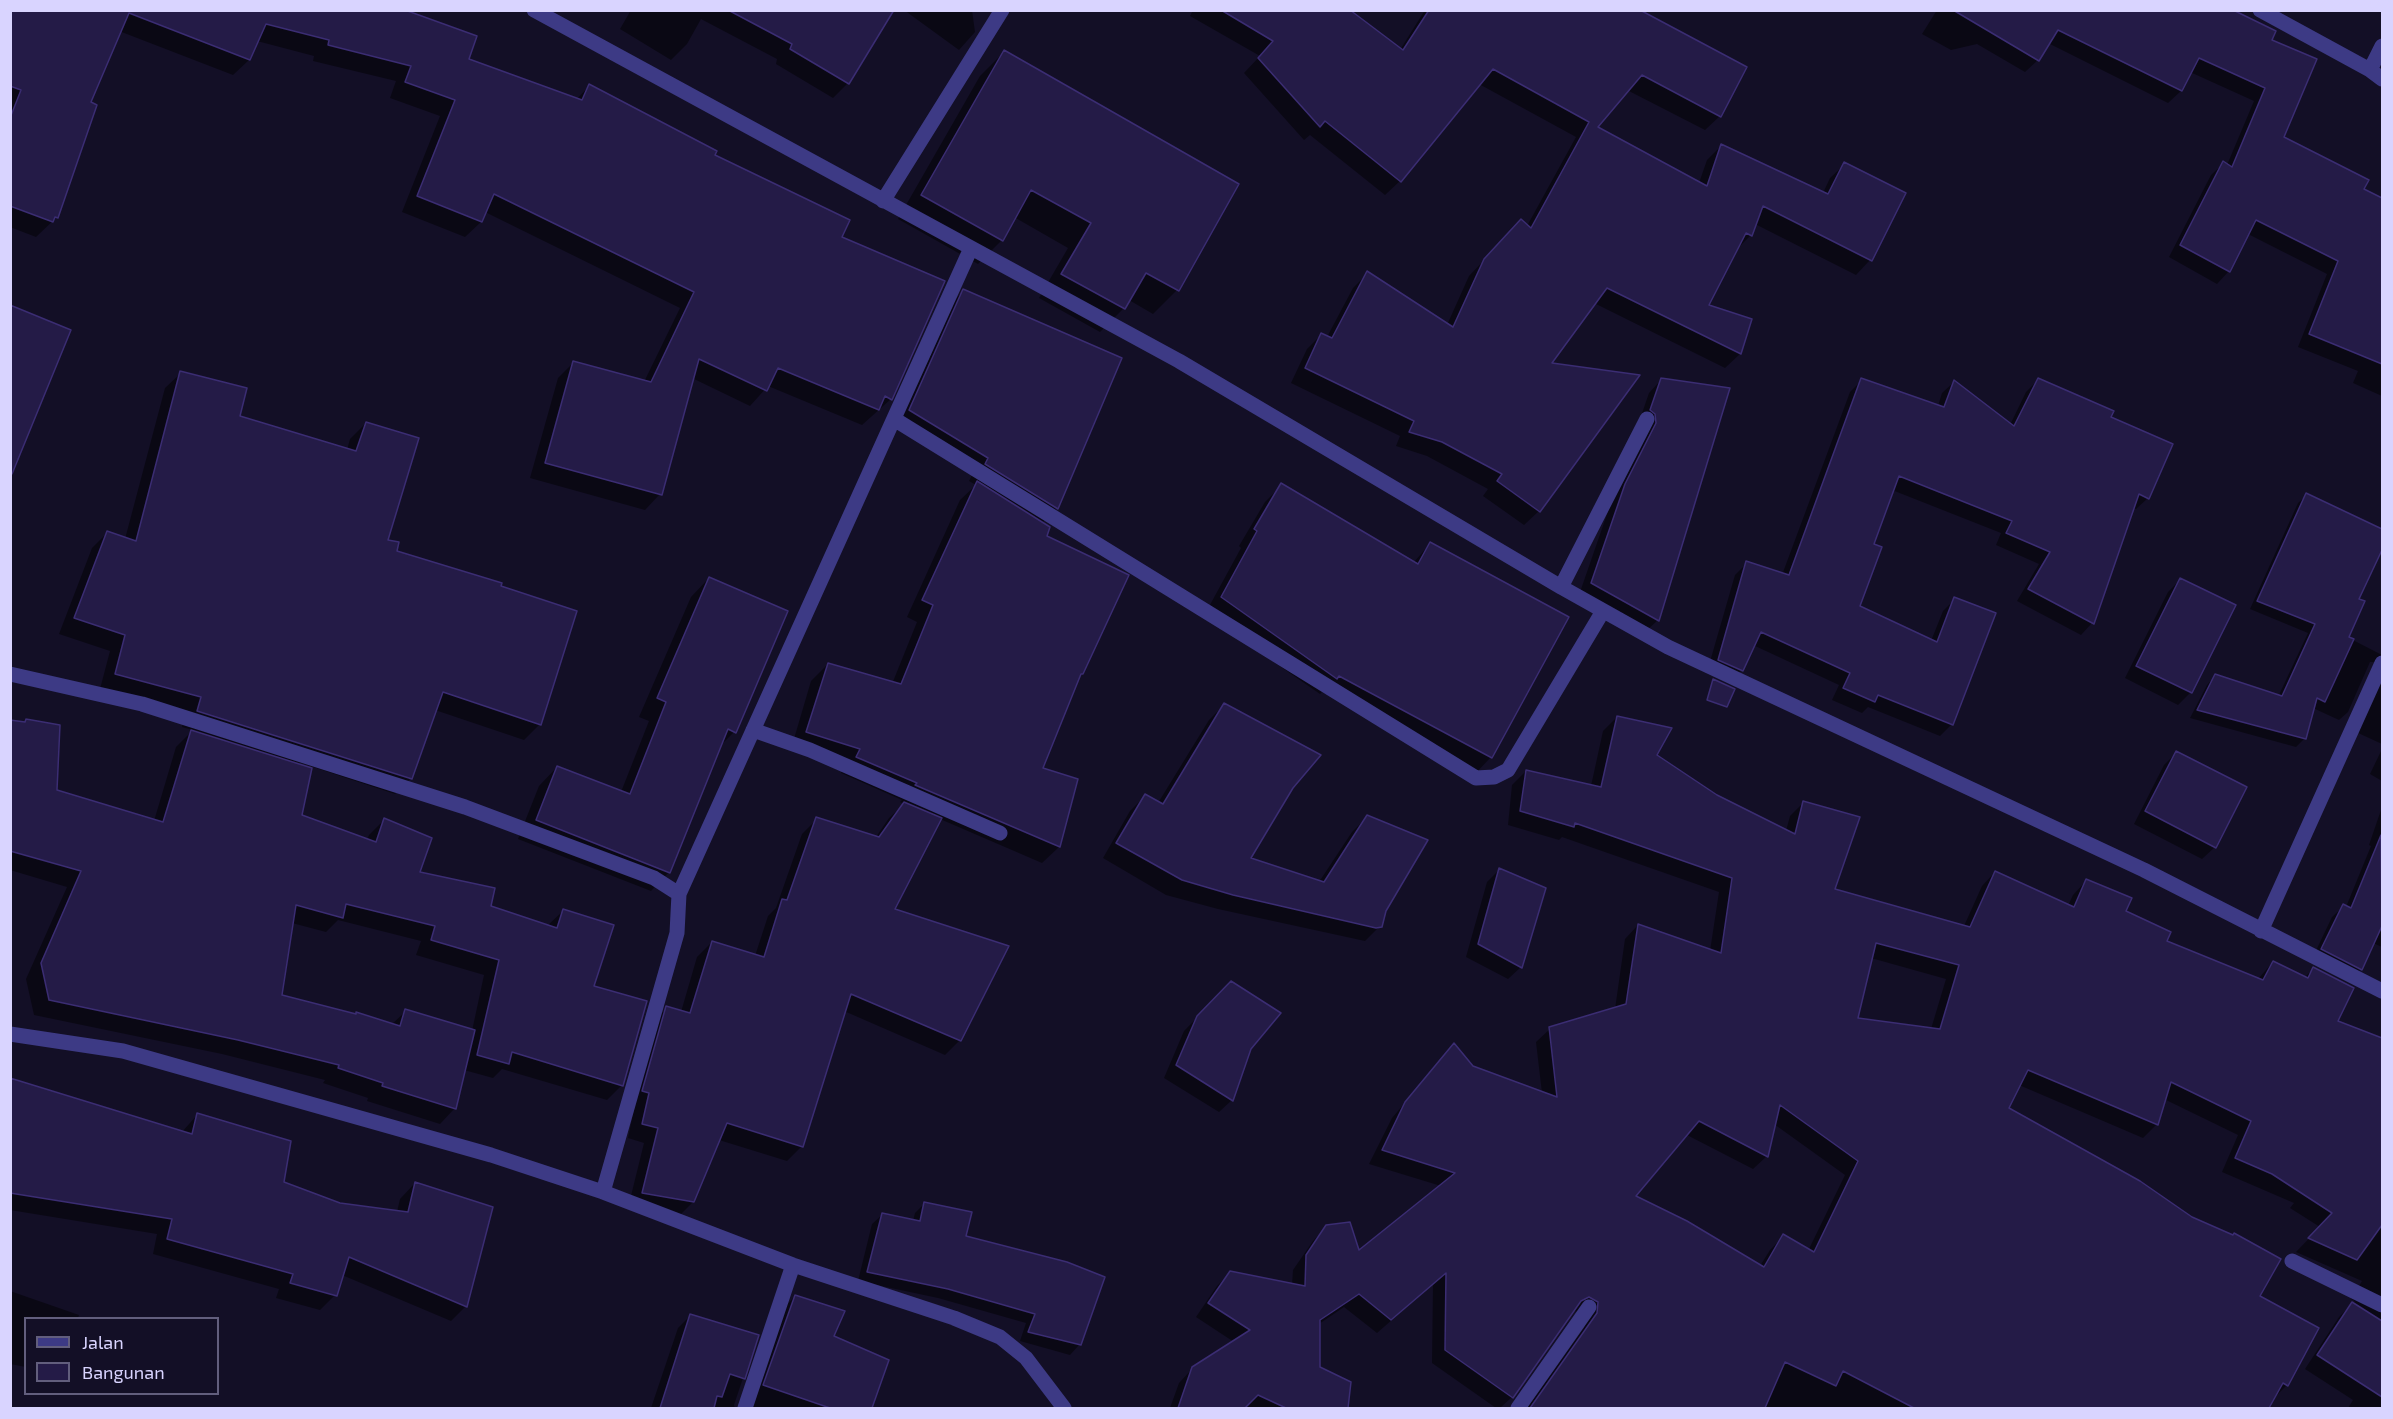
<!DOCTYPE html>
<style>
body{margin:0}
#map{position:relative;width:2393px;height:1419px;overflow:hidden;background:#130f26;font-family:"Exo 2",sans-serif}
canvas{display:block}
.frame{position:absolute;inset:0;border:12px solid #d9d4ff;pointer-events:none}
.legend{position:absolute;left:24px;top:1317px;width:195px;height:78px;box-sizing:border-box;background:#130f26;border:2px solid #625e7d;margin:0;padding:8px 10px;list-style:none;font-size:18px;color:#d9d4ff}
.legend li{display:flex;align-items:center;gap:12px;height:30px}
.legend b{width:30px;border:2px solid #625e7d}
</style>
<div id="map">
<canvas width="2393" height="1419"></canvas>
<div class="frame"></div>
<ul class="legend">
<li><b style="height:8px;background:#3d3a85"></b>Jalan</li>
<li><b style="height:16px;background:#241b47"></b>Bangunan</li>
</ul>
</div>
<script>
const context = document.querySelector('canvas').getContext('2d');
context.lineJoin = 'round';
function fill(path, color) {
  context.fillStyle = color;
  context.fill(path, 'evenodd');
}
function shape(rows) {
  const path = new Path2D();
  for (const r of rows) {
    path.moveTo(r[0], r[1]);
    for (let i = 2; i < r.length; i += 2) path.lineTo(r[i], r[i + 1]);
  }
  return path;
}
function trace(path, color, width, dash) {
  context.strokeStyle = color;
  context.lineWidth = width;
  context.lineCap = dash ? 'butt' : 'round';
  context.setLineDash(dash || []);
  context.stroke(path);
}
const shadow = shape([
 [10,10,400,10,467,60,576,100,589,86,713,156,840,238,891,399,862,425,768,386,750,406,692,378,660,494,645,510,530,478,558,378,573,363,644,382,680,308,485,212,481,222,465,237,402,212,440,116,390,98,396,81,313,61,314,56,257,41,249,60,233,75,119,31,89,103,57,217,36,237,10,227],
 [631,10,892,10,848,83,833,98,776,64,777,59,701,19,687,44,671,60,620,29],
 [904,10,972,10,975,32,959,50],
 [1193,10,1348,10,1400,50,1425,10,1624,10,1720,116,1705,130,1627,90,1596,127,1699,183,1707,160,1721,146,1823,193,1830,178,1845,164,1904,194,1870,260,1856,275,1755,224,1751,235,1736,250,1706,306,1750,320,1740,354,1725,368,1594,303,1550,364,1539,511,1524,525,1483,496,1488,489,1427,456,1396,446,1400,436,1291,383,1307,349,1321,335,1327,337,1353,288,1368,273,1447,325,1469,276,1507,236,1527,226,1576,137,1479,84,1400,181,1385,195,1310,135,1304,140,1244,73,1260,56,1190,16],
 [1937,10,2230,10,2270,40,2282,138,2362,190,2382,200,2382,396,2353,383,2358,371,2298,347,2327,274,2248,234,2229,271,2217,284,2169,257,2211,175,2224,163,2227,165,2254,101,2190,72,2181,91,2168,103,2048,43,2038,60,2025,72,1977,44,1951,50,1922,34],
 [1004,52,1237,185,1177,290,1153,314,1129,300,1124,308,1100,332,1039,298,1068,248,1014,217,1002,240,978,264,898,219,980,76],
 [963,291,1057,508,1042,523,1082,674,1078,677,1041,769,1076,780,1059,847,1042,863,940,819,893,910,960,1040,945,1055,844,1011,802,1146,787,1161,719,1140,693,1202,678,1217,628,1208,644,1143,628,1138,652,1023,667,1008,681,1012,697,957,712,942,755,956,768,916,776,908,802,834,817,819,876,837,889,818,904,804,900,802,902,800,841,773,844,765,791,749,811,681,828,664,892,684,917,622,907,617,960,500,976,485,969,481,972,475,893,427,947,308],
 [181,373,238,417,347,450,350,439,366,423,386,541,395,552,575,612,539,725,524,740,435,710,411,778,395,794,301,763,298,765,300,816,367,840,369,835,384,820,418,873,489,907,547,926,563,911,592,987,622,1085,607,1100,502,1069,493,1078,464,1070,455,1108,440,1124,367,1101,368,1098,323,1083,325,1080,222,1054,34,1015,26,979,67,887,10,870,10,722,55,791,154,821,176,747,193,730,182,727,186,713,100,689,110,651,59,634,92,548,108,532,125,539,165,388],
 [338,920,421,941,416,955,484,975,472,1031,406,1011,391,1025,280,996,292,923,326,932],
 [1661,380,1658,620,1645,632,1579,595,1649,393],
 [1862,380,1938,406,1942,393,1954,382,2010,425,2026,392,2038,380,2109,418,2148,498,2136,509,2133,508,2092,623,2081,635,2017,601,2039,564,1996,545,2001,533,1892,490,1872,545,1858,607,1931,641,1943,611,1955,599,1952,724,1940,736,1868,707,1862,713,1832,700,1839,685,1753,645,1742,670,1730,682,1707,672,1735,575,1747,563,1782,575,1850,392],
 [1282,485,1413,563,1430,544,1491,757,1475,774,1322,692,1320,694,1205,614,1241,548,1239,546,1265,502],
 [2307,495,2382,531,2382,547,2357,599,2347,637,2382,655,2375,662,2370,662,2348,712,2339,720,2313,708,2305,738,2296,747,2190,718,2207,685,2215,676,2278,697,2308,633,2250,609,2298,503],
 [709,578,734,732,719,747,669,872,651,891,518,839,539,786,557,767,621,792,649,721,639,717,691,597],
 [2180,580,2191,692,2178,705,2125,678,2168,592],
 [2382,661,2382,744,2356,732],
 [1224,705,1292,787,1249,859,1319,882,1352,832,1367,817,1384,911,1380,926,1365,941,1218,909,1166,895,1103,858,1130,811,1145,796,1158,803,1209,720],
 [1617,717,1655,756,1717,796,1786,831,1790,816,1804,802,1833,890,1964,926,1982,886,1995,872,2068,906,2073,895,2086,881,2165,942,2258,979,2273,962,2304,978,2313,969,2336,1022,2382,1039,2382,1408,2348,1408,2353,1400,2305,1369,2339,1317,2355,1301,2351,1299,2362,1281,2296,1252,2320,1227,2290,1208,2294,1203,2222,1172,2238,1135,2164,1099,2156,1125,2143,1138,2019,1085,2008,1109,2258,1297,2287,1385,2273,1399,2268,1408,2072,1408,2067,1405,2065,1408,1527,1408,1584,1328,1585,1318,1580,1312,1572,1311,1512,1397,1500,1408,1496,1408,1432,1363,1433,1284,1377,1333,1344,1307,1319,1324,1319,1368,1349,1383,1346,1408,1170,1408,1179,1383,1193,1368,1234,1342,1196,1317,1217,1286,1231,1272,1292,1285,1293,1270,1313,1241,1327,1226,1358,1253,1441,1186,1369,1164,1392,1118,1454,1045,1472,1068,1542,1093,1536,1042,1550,1029,1615,1009,1625,939,1638,925,1710,951,1719,892,1562,837,1559,840,1508,825,1512,785,1526,771,1591,786,1603,731],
 [1871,958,1946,979,1931,1029,1856,1019],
 [1774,1124,1845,1175,1808,1251,1784,1236,1770,1250,1760,1266,1634,1197,1685,1134,1753,1169,1767,1156],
 [2382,749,2382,781,2370,774],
 [2176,753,2215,847,2202,859,2134,824,2164,765],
 [2382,807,2382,947,2373,943,2361,969,2350,980,2311,961,2332,917,2344,906,2346,907,2371,846,2369,845],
 [1499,870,1521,967,1508,979,1466,957,1487,882],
 [1231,983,1232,1100,1219,1112,1164,1078,1184,1031],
 [10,1080,182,1132,197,1115,282,1183,339,1204,397,1212,400,1199,415,1183,466,1306,451,1321,342,1275,335,1295,320,1310,276,1298,279,1289,153,1254,157,1234,10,1210],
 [925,1203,964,1237,1103,1278,1079,1345,1070,1355,1020,1341,1026,1323,938,1298,858,1281,872,1224,882,1215,913,1221,915,1213],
 [10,1291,79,1315,78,1318,26,1318,26,1367,10,1364],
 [795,1296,832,1336,887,1361,870,1408,748,1408,783,1309],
 [691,1315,757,1336,734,1405,735,1408,651,1408,678,1328]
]);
const building = shape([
 [10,10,405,10,477,36,469,59,582,100,589,84,717,151,715,155,850,220,842,237,945,281,892,400,885,396,879,410,778,368,767,391,699,359,662,495,545,463,573,361,651,382,694,292,494,194,482,222,417,196,455,100,405,82,411,66,328,45,329,40,266,24,250,60,129,13,91,102,97,105,58,218,55,217,53,222,10,206,10,118,21,90,10,86,10,10],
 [728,10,894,10,849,84,790,49,792,44,728,10],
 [1221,10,1350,10,1403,50,1429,10,1640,10,1747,67,1721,117,1642,75,1598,127,1707,186,1721,144,1828,194,1844,162,1906,193,1872,261,1763,206,1752,236,1746,233,1709,305,1752,319,1741,354,1607,288,1552,363,1640,375,1540,512,1497,481,1502,474,1442,442,1409,432,1414,421,1305,368,1321,333,1332,338,1367,271,1453,327,1484,259,1521,219,1531,228,1589,122,1493,69,1401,182,1325,121,1320,127,1258,58,1273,41,1221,10],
 [1953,10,2233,10,2276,31,2272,40,2317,59,2284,137,2369,180,2364,189,2382,198,2382,364,2309,334,2338,261,2256,220,2230,272,2180,245,2223,161,2232,167,2265,88,2199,58,2182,91,2058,30,2039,61,1953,10],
 [1004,50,1239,184,1179,291,1146,273,1125,309,1061,274,1091,223,1031,190,1003,241,921,195,1004,50],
 [963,289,1122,358,1058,509,985,464,988,458,909,410,963,289],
 [10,305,71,330,12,474,10,474,10,305],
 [180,371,247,388,240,416,356,451,366,422,419,438,388,540,399,542,397,551,502,583,501,586,577,611,541,725,443,692,412,779,197,711,201,697,115,674,125,635,74,618,107,531,136,541,180,371],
 [1661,378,1730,388,1659,621,1591,583,1625,484,1656,423,1655,414,1650,410,1661,378],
 [1861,378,1944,407,1954,380,2014,426,2038,378,2114,411,2111,417,2173,444,2149,499,2139,494,2094,624,2028,589,2050,552,2006,533,2012,521,1899,476,1874,544,1882,547,1860,606,1937,642,1954,597,1996,613,1953,725,1878,695,1875,702,1843,688,1850,673,1761,632,1743,671,1718,660,1746,561,1789,575,1861,378],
 [977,481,1050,527,1047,536,1129,575,1083,674,1081,674,1043,768,1078,779,1060,847,915,785,917,783,856,757,860,749,806,732,828,663,901,684,933,605,922,600,977,481],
 [1281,483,1418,564,1430,542,1569,617,1492,758,1339,676,1337,679,1221,597,1257,531,1254,529,1281,483],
 [2306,493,2382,529,2382,550,2359,599,2365,601,2349,637,2354,639,2325,702,2317,698,2306,739,2197,710,2215,674,2282,696,2315,624,2257,601,2306,493],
 [709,577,788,611,736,733,728,729,670,873,536,820,557,766,630,794,666,702,657,698,709,577],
 [2180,578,2236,605,2192,693,2136,666,2180,578],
 [1713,679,1735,689,1727,707,1707,700,1713,679],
 [1224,703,1321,755,1293,788,1251,858,1324,882,1367,815,1428,840,1386,911,1382,927,1376,928,1233,895,1182,880,1116,843,1145,794,1163,804,1224,703],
 [1617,716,1672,728,1657,755,1717,795,1795,834,1803,801,1860,817,1835,889,1970,927,1995,871,2074,907,2086,879,2132,898,2126,911,2171,932,2167,941,2263,980,2273,961,2308,978,2313,967,2354,988,2338,1021,2382,1038,2382,1225,2357,1260,2308,1238,2332,1213,2272,1174,2235,1158,2251,1121,2171,1082,2158,1125,2028,1070,2009,1108,2140,1181,2192,1217,2233,1235,2234,1233,2281,1259,2260,1296,2319,1328,2288,1386,2283,1383,2269,1408,1914,1408,1843,1371,1836,1386,1785,1362,1765,1408,1530,1408,1597,1313,1598,1302,1589,1297,1581,1301,1513,1398,1445,1350,1446,1273,1391,1320,1359,1294,1320,1320,1320,1367,1351,1382,1348,1408,1286,1408,1258,1395,1245,1408,1178,1408,1192,1367,1250,1330,1208,1303,1230,1271,1305,1286,1306,1255,1326,1225,1350,1222,1359,1250,1455,1173,1382,1150,1405,1102,1454,1043,1473,1066,1557,1097,1549,1027,1626,1004,1638,924,1721,953,1732,878,1575,823,1574,827,1520,811,1526,770,1601,787,1617,716],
 [1876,943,1959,965,1940,1029,1858,1018,1876,943],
 [1780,1105,1858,1161,1814,1252,1783,1234,1764,1267,1687,1221,1636,1196,1699,1121,1768,1157,1780,1105],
 [26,719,60,725,57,790,163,822,191,730,312,768,302,815,376,842,384,818,432,838,420,872,495,888,491,906,557,928,563,909,614,925,594,986,647,1001,623,1086,512,1052,509,1064,477,1055,499,960,431,940,435,926,346,904,343,918,296,905,282,995,356,1014,356,1012,400,1026,405,1009,475,1030,456,1109,382,1086,383,1083,338,1068,339,1065,238,1040,49,1000,41,963,81,871,10,851,10,720,25,722,26,719],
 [2176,751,2247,787,2216,848,2145,811,2176,751],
 [904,802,942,818,895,909,1009,946,961,1041,851,994,803,1147,727,1123,694,1202,642,1193,658,1128,642,1124,649,1093,642,1091,666,1006,690,1013,712,941,764,957,782,899,787,900,816,817,879,837,904,802],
 [2381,835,2382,926,2362,970,2321,949,2343,904,2351,908,2381,835],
 [1499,868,1546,888,1522,968,1478,944,1499,868],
 [1231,981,1281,1013,1251,1049,1233,1101,1176,1065,1197,1016,1231,981],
 [10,1078,192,1134,197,1113,291,1141,284,1182,340,1203,408,1212,415,1182,493,1207,467,1307,349,1257,337,1296,290,1283,293,1274,167,1239,172,1219,10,1193,10,1078],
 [924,1202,972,1212,966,1236,1067,1262,1105,1277,1081,1345,1028,1332,1035,1314,948,1289,867,1272,882,1213,920,1221,924,1202],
 [795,1295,845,1311,834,1336,889,1360,872,1408,830,1408,763,1385,795,1295],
 [2352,1302,2382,1321,2382,1397,2317,1355,2352,1302],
 [690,1314,759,1335,745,1379,730,1374,722,1397,717,1396,714,1408,660,1408,690,1314]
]);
const minor = shape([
 [534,10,1179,361,1561,587,1668,647,2144,870,2382,991],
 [2260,10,2370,70],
 [2382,46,2370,70,2382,79],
 [883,201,1002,10],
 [894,419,1476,778,1494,777,1508,770,1603,611],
 [1561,587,1647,419],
 [10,674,142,704,465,807,654,878,679,894,677,933,603,1192],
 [753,730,810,750,1000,833],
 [679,894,971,248],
 [2261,931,2382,663],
 [10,1034,123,1051,491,1155,603,1192,793,1265,954,1318,1000,1337,1026,1358,1064,1408],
 [2292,1261,2382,1305],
 [745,1408,793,1265],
 [1518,1408,1589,1307]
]);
fill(shadow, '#0007');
fill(building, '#241b47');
trace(building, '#3b2d73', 1.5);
trace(minor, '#3d3a85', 15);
</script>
